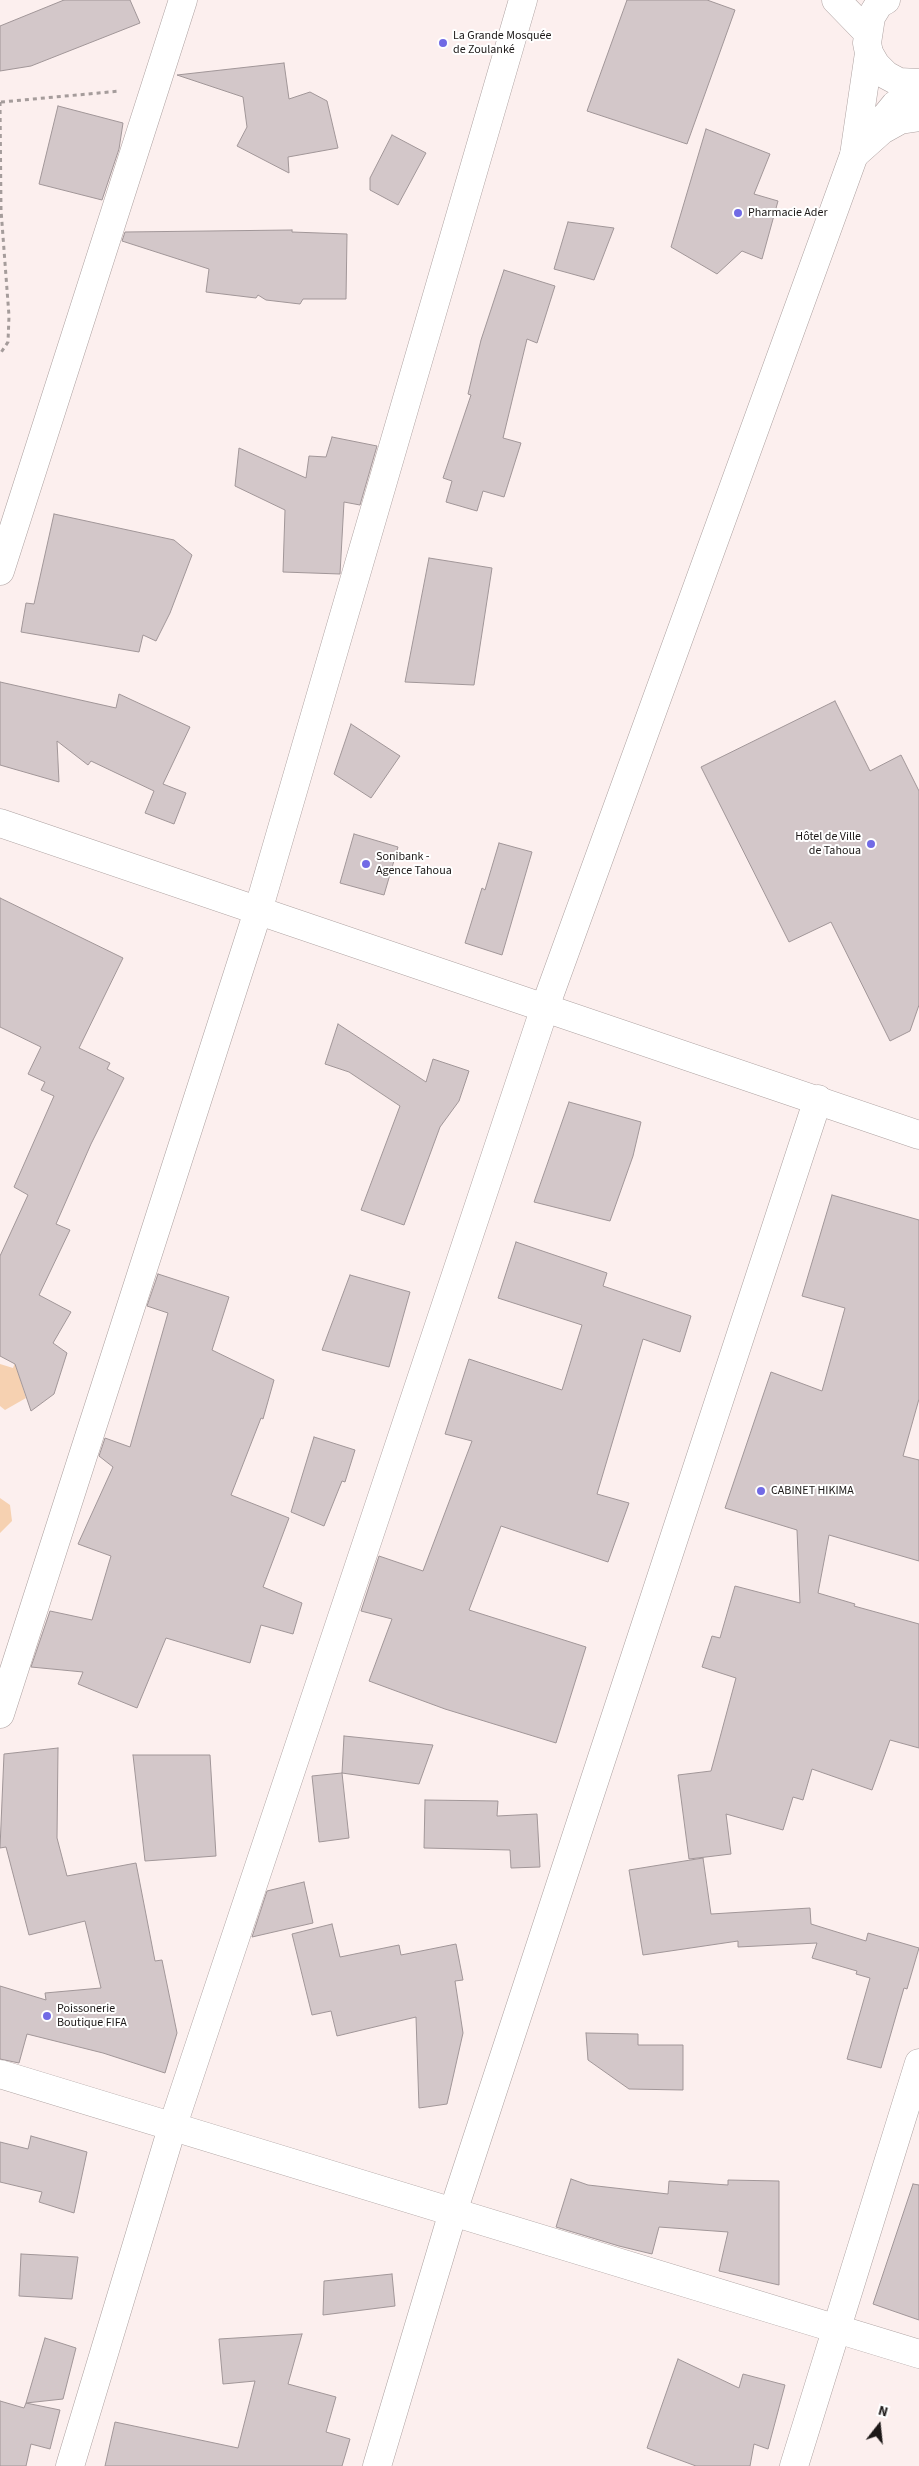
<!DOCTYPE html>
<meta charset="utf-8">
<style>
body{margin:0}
#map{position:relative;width:919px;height:2466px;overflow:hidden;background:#fcefee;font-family:"Source Sans 3",sans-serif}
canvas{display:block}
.north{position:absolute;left:854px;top:2401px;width:50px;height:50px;-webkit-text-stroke:4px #fff;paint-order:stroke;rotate:16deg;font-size:14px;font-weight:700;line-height:20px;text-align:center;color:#1c1817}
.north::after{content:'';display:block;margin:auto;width:18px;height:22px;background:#1c1817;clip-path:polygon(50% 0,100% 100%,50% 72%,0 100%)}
</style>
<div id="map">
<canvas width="919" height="2466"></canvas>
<div class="north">N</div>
</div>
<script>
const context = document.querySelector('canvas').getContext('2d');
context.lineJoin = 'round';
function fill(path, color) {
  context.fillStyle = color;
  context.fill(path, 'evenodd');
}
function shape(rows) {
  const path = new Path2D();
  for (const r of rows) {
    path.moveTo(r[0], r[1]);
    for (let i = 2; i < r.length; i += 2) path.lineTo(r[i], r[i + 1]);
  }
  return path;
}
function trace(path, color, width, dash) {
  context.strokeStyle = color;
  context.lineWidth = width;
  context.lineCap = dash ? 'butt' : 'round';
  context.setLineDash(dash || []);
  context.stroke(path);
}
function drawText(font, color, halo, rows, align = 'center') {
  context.font = font + ' "Source Sans 3",sans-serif';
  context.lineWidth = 4;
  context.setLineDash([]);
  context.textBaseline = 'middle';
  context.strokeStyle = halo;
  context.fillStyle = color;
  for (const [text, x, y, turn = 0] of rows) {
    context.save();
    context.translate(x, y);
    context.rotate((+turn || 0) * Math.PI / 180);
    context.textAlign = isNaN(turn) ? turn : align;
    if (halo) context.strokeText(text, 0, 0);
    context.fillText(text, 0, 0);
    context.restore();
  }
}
const green = shape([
 [15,1363,26,1398,5,1410,0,1406,0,1364,13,1368],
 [0,1498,10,1505,12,1521,0,1533]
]);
const building = shape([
 [64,0,130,0,140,23,31,66,0,71,0,26,64,0],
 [627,0,707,0,735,10,687,144,587,111,627,0],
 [284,63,289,99,310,92,327,101,338,148,288,157,289,173,237,146,247,127,243,97,177,75,284,63],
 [58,106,123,123,119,149,102,200,39,184,58,106],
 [706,129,770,154,754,194,778,201,762,259,742,251,717,274,671,247,706,129],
 [392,135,426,153,398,205,370,190,370,178,392,135],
 [568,222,614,228,594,280,554,269,568,222],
 [292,230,292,232,347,234,346,299,303,299,300,304,266,300,258,295,256,298,206,292,209,269,122,241,125,232,292,230],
 [504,270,555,286,537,343,527,339,503,438,521,443,504,497,483,491,477,511,446,502,452,481,443,478,471,395,468,394,481,340,504,270],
 [332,437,377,446,360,505,344,502,340,574,283,572,285,510,235,486,239,448,306,478,309,456,326,457,332,437],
 [54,514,174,540,192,555,170,613,156,641,143,635,139,652,21,632,26,603,34,604,54,514],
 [429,558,492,568,474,685,405,682,429,558],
 [0,682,116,708,119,694,190,727,163,784,186,793,174,824,145,813,154,791,91,761,88,765,57,741,59,782,0,765,0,682],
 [835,701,870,771,901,755,919,791,919,1005,910,1031,890,1041,831,922,789,942,701,767,835,701],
 [351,724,400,756,371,798,334,774,351,724],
 [354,834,398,847,384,895,340,883,354,834],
 [499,843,532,852,502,955,465,943,482,888,485,890,499,843],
 [0,898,123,958,79,1048,110,1063,107,1069,124,1078,91,1144,56,1224,70,1230,39,1295,71,1312,53,1343,67,1353,54,1394,31,1411,15,1364,0,1356,0,1256,28,1195,14,1187,54,1096,41,1090,45,1082,28,1074,41,1047,0,1027,0,898],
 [338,1024,426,1082,433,1059,469,1071,459,1101,440,1127,404,1225,361,1210,400,1106,349,1072,325,1064,338,1024],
 [569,1102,641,1122,633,1156,610,1221,534,1202,569,1102],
 [832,1195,919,1220,919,1399,903,1456,919,1460,919,1561,829,1535,818,1593,855,1604,854,1606,919,1624,919,1748,890,1740,872,1790,812,1769,803,1800,793,1797,783,1830,726,1814,731,1854,689,1859,678,1775,711,1771,736,1678,702,1667,712,1636,720,1638,735,1586,800,1603,797,1530,725,1508,771,1372,822,1391,845,1308,802,1296,832,1195],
 [516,1242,607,1273,603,1286,691,1316,680,1352,643,1339,597,1494,629,1503,608,1562,501,1526,469,1610,586,1647,556,1743,445,1709,369,1681,392,1619,361,1611,379,1556,423,1571,472,1441,445,1434,469,1359,562,1390,582,1325,498,1298,516,1242],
 [158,1274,229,1297,212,1350,274,1380,263,1419,261,1418,231,1495,289,1518,263,1587,302,1603,293,1634,261,1625,250,1663,166,1638,137,1708,78,1684,83,1672,31,1667,50,1611,92,1620,111,1556,78,1544,113,1467,99,1456,105,1438,130,1447,168,1313,147,1306,158,1274],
 [350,1275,410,1292,389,1367,322,1350,350,1275],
 [314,1437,355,1450,345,1482,342,1481,324,1526,291,1512,314,1437],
 [344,1736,433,1745,419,1784,342,1773,344,1736],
 [58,1748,57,1838,67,1876,136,1863,155,1961,162,1960,177,2033,165,2073,103,2053,27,2034,19,2063,0,2059,0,1986,46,2000,45,1993,101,1988,85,1921,29,1935,6,1847,0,1848,4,1754,58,1748],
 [133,1755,210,1755,216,1856,145,1861,133,1755],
 [342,1773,349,1838,319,1842,312,1776,342,1773],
 [425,1800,498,1801,497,1816,537,1814,540,1867,511,1868,510,1850,424,1848,425,1800],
 [703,1858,711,1914,810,1908,811,1924,866,1941,868,1933,919,1948,907,1989,904,1988,881,2068,847,2059,870,1978,856,1974,857,1971,812,1958,817,1943,738,1947,738,1941,643,1955,629,1870,703,1858],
 [304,1882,313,1923,252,1937,267,1891,304,1882],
 [332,1924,340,1957,399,1945,401,1955,456,1944,463,1980,455,1981,463,2033,447,2104,419,2108,416,2017,337,2036,331,2011,312,2015,292,1934,332,1924],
 [586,2033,638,2034,638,2045,683,2045,683,2090,629,2089,588,2060,586,2033],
 [31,2136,87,2152,74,2213,39,2202,42,2192,0,2182,0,2142,28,2149,31,2136],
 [571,2179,588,2185,668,2194,669,2181,728,2185,728,2180,779,2181,779,2285,719,2271,728,2232,659,2227,652,2254,619,2246,556,2227,571,2179],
 [913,2184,919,2185,919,2320,873,2304,913,2184],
 [21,2254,78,2257,72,2299,19,2296,21,2254],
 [392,2274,395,2306,323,2315,324,2281,392,2274],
 [302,2334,288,2384,336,2397,326,2432,350,2439,342,2466,105,2466,115,2422,238,2448,255,2381,223,2384,219,2339,302,2334],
 [45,2338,76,2348,63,2399,26,2403,45,2338],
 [678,2359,739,2388,743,2374,785,2385,768,2449,754,2444,750,2466,696,2466,647,2448,678,2359],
 [0,2401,24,2408,26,2403,60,2410,50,2449,31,2444,26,2466,0,2466,0,2401]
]);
const path = shape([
 [0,102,1,210,9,316,8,342,0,354],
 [1,102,120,91]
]);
const minor = shape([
 [868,138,895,105,919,87],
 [0,571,183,0],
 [0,1714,258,911,523,0],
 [70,2466,172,2128,545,1007,854,155,869,53],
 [377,2466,453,2212,818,1099],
 [794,2466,919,2063]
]);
const tertiary = shape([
 [836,0,867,32],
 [886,0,879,4,871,17,867,43,869,53,876,65,886,75,899,82,919,83],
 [854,155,882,130,900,120,919,117],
 [0,2074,919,2354]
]);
const primary = shape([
 [0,823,919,1135]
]);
const markers = [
 [443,43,5,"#716ae5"],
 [738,213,5,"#716ae5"],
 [871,844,5,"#716ae5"],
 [366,864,5,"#716ae5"],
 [761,1491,5,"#716ae5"],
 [47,2016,5,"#716ae5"]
];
const poiNames = [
 ["La Grande Mosquée",453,36],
 ["de Zoulanké",453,50],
 ["Pharmacie Ader",748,213],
 ["Hôtel de Ville",861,837,"right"],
 ["de Tahoua",861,851,"right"],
 ["Sonibank -",376,857],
 ["Agence Tahoua",376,871],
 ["CABINET HIKIMA",771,1491],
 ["Poissonerie",57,2009],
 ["Boutique FIFA",57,2023]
];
fill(green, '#f6d1b1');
fill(building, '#d3c7c9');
trace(building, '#a19698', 1);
trace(minor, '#ada1a0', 29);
trace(tertiary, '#ada1a0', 29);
trace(primary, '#ada1a0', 29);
trace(path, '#a59c9b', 3, [4, 4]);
trace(minor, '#fff', 28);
trace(tertiary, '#fff', 28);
trace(primary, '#fff', 28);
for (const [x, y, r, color] of markers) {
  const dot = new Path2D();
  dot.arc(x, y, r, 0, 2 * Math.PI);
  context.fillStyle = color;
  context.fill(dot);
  trace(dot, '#fff', 2);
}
drawText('12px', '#1c1817', '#fff', poiNames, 'left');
</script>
